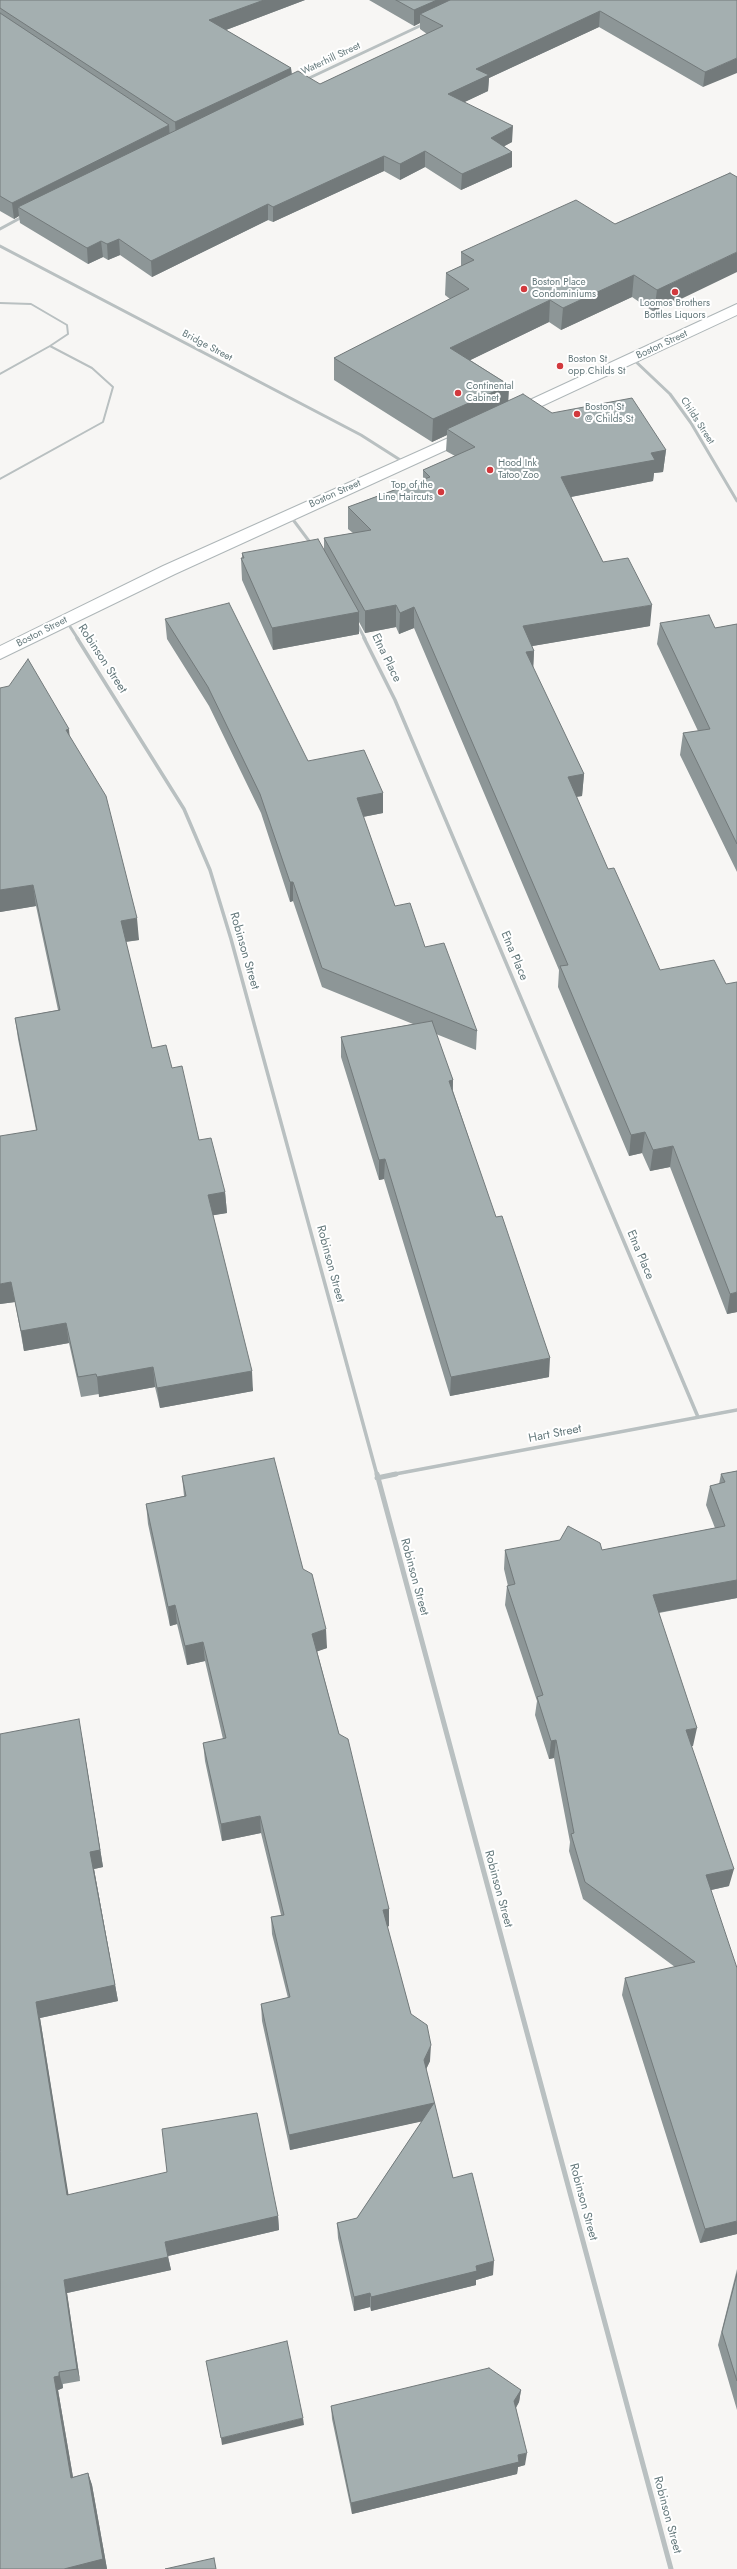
<!DOCTYPE html>
<style>
body{margin:0}
canvas{display:block;background:#f7f6f4}
</style>
<canvas width="737" height="2569"></canvas>
<script>
const context = document.querySelector('canvas').getContext('2d');
context.lineJoin = 'round';
function shape(rows) {
  const path = new Path2D();
  for (const r of rows) {
    path.moveTo(r[0], r[1]);
    for (let i = 2; i < r.length; i += 2) path.lineTo(r[i], r[i + 1]);
  }
  return path;
}
function trace(path, color, width, dash) {
  context.strokeStyle = color;
  context.lineWidth = width;
  context.lineCap = dash ? 'butt' : 'round';
  context.setLineDash(dash || []);
  context.stroke(path);
}
function fill(path, color) {
  context.fillStyle = color;
  context.fill(path, 'evenodd');
}
function drawText(font, color, halo, rows, align = 'center') {
  context.font = font + ' Jost,sans-serif';
  context.lineWidth = 4;
  context.setLineDash([]);
  context.textBaseline = 'middle';
  context.strokeStyle = halo;
  context.fillStyle = color;
  for (const [text, x, y, turn = 0] of rows) {
    context.save();
    context.translate(x, y);
    context.rotate((+turn || 0) * Math.PI / 180);
    context.textAlign = isNaN(turn) ? turn : align;
    if (halo) context.strokeText(text, 0, 0);
    context.fillText(text, 0, 0);
    context.restore();
  }
}
const service = shape([
 [0,303,31,304,67,325,68,334,50,346],
 [0,374,50,346,92,368,113,387,103,422,0,479]
]);
const minorFar2 = shape([
 [305,80,424,24],
 [0,229,24,216],
 [0,246,361,435,405,463],
 [633,359,670,394,691,423,737,501],
 [291,517,312,545],
 [67,622,78,639],
 [356,622,365,639]
]);
const minorFar1 = shape([
 [77,638,184,809,210,870,231,939,377,1475],
 [364,638,395,700,698,1417],
 [390,1475,737,1410]
]);
const minor = shape([
 [377,1474,671,2569],
 [377,1478,396,1474]
]);
const secondary = shape([
 [737,304,737,315,516,418,510,420,502,415,504,412,737,304],
 [473,427,479,429,481,432,479,435,175,574,0,659,0,646,163,566,473,427]
]);
const wall = shape([
 [0,0,305,0,226,30,291,68,292,74,320,84,427,34,420,29,420,23,414,26,369,0,737,0,703,87,599,27,489,78,488,91,464,102,512,142,504,146,512,152,512,167,461,190,425,167,400,180,384,171,273,222,268,220,152,277,120,255,108,260,103,257,88,264,20,223,19,216,14,219,0,211],
 [730,173,654,312,632,297,561,330,549,322,470,360,509,385,508,401,552,413,666,450,663,472,654,473,653,481,571,497,603,562,650,626,532,646,534,651,533,668,584,774,582,796,576,797,737,1312,727,1314,670,1167,650,1171,642,1153,629,1156,558,987,559,970,414,628,399,634,396,627,365,633,359,622,359,634,273,650,242,580,241,558,242,558,242,553,324,551,324,538,353,533,348,529,348,507,423,479,423,470,455,456,446,451,447,435,432,442,334,380,334,358,450,299,445,295,446,273,461,266,461,252,615,224],
 [165,619,308,761,383,793,383,813,363,817,395,906,425,947,477,1031,476,1050,436,1034,453,1080,453,1091,549,1377,450,1396,384,1179,379,1180,341,1057,341,1037,413,1024,322,987,293,901,290,902,261,813,209,706,167,639],
 [660,623,715,628,737,624,737,872,680,755,683,733,698,731,657,644],
 [0,688,69,736,139,940,126,942,152,1048,172,1068,199,1140,225,1192,227,1213,213,1215,253,1391,160,1408,155,1387,99,1397,99,1394,81,1397,69,1343,24,1351,15,1302,0,1304,36,1130,18,1039,15,1018,58,1010,36,906,0,912],
 [737,1471,737,1598,659,1613,693,1746,691,1746,729,1886,711,1890,737,2234,700,2243,622,1995,625,1978,675,1967,583,1899,569,1851,570,1842,554,1758,549,1759,535,1715,537,1701,505,1605,507,1586,508,1586,504,1569,505,1550,602,1550,715,1528,706,1505,710,1486,719,1484,721,1474],
 [182,1476,303,1569,327,1648,317,1651,339,1734,389,1909,389,1926,387,1927,411,2014,430,2061,426,2069,453,2178,493,2275,476,2280,476,2285,371,2311,370,2307,354,2311,338,2238,337,2223,357,2218,422,2121,290,2150,262,2021,261,2004,288,1998,272,1934,271,1917,281,1915,261,1833,222,1841,205,1761,203,1743,223,1739,205,1661,187,1665,177,1624,170,1626,148,1524,146,1504,184,1496],
 [0,1734,82,1737,103,1867,94,1869,118,2001,40,2018,68,2195,278,2216,279,2230,168,2256,171,2270,67,2293,80,2381,63,2384,63,2388,58,2390,73,2477,88,2473,92,2485,107,2569,0,2569],
 [737,2269,737,2410,718,2345],
 [521,2390,519,2402,516,2408,525,2465,518,2467,517,2474,352,2514,332,2419,331,2406]
]);
const shadedWall = shape([
 [264,0,305,0,210,36,209,20],
 [437,0,472,0,420,14,420,23,414,26,414,10],
 [600,11,599,27,489,78,488,91,448,110,448,94,476,69],
 [737,58,737,73,703,87,705,72],
 [291,68,292,83,176,138,175,122],
 [169,125,170,141,18,207,19,216,14,219,12,203],
 [513,126,512,142,490,154,491,138],
 [425,151,425,167,400,180,400,164],
 [512,152,512,167,461,190,462,174],
 [384,156,384,171,273,222,273,207],
 [268,204,268,220,152,277,151,261],
 [119,239,120,255,108,260,107,244],
 [101,241,103,257,88,264,87,248],
 [737,252,737,272,654,312,657,290],
 [634,275,632,297,561,330,563,308],
 [550,300,549,322,450,370,450,348],
 [509,385,508,407,447,429,447,435,432,442,433,419],
 [666,450,663,472,654,473,653,481,560,499,561,477,651,453],
 [396,605,396,627,365,633,365,611],
 [652,605,650,626,521,648,523,626],
 [414,607,414,628,399,634,400,613],
 [359,612,359,634,273,650,272,628],
 [534,651,533,673,526,652],
 [69,729,71,751,66,730],
 [584,774,582,796,566,798,568,777],
 [383,793,383,813,357,818,357,798],
 [290,882,293,882,293,901,290,902],
 [33,885,36,906,0,912,0,890],
 [137,918,139,940,123,942,121,921],
 [453,1080,452,1100,449,1081],
 [645,1132,642,1153,629,1156,631,1135],
 [673,1146,670,1167,650,1171,653,1150],
 [385,1159,384,1179,379,1180,379,1160],
 [225,1192,227,1213,209,1216,208,1195],
 [11,1282,15,1302,0,1304,0,1284],
 [737,1292,737,1312,727,1314,730,1294],
 [66,1323,69,1343,24,1351,21,1331],
 [550,1358,549,1377,450,1396,451,1377],
 [153,1367,155,1387,99,1397,97,1377],
 [252,1371,253,1391,160,1408,157,1388],
 [737,1580,737,1598,650,1614,653,1595],
 [175,1605,177,1624,170,1626,168,1607],
 [326,1629,327,1648,313,1653,312,1634],
 [203,1642,205,1661,187,1665,185,1646],
 [697,1728,693,1746,682,1748,686,1730],
 [82,1737,103,1867,94,1869,118,2001,40,2018,71,2210,67,2195,36,2002,90,1852],
 [556,1740,554,1758,549,1759,551,1741],
 [260,1816,261,1833,222,1841,221,1824],
 [734,1869,729,1886,702,1892,706,1875],
 [389,1909,389,1926,382,1928,383,1910],
 [431,2045,430,2061,423,2076,424,2060],
 [434,2103,433,2119,290,2150,289,2135],
 [278,2216,279,2230,168,2256,165,2242],
 [737,2221,737,2234,700,2243,705,2229],
 [168,2257,171,2270,67,2293,80,2381,77,2369,64,2280],
 [494,2261,493,2275,476,2280,476,2285,371,2311,371,2297,476,2266],
 [370,2293,370,2307,354,2311,354,2297],
 [59,2372,63,2388,58,2390,75,2489,71,2478,54,2377],
 [521,2390,519,2402,512,2414,514,2401],
 [303,2418,304,2425,222,2445,221,2438],
 [527,2453,525,2465,518,2467,517,2474,352,2514,351,2503],
 [88,2473,92,2485,107,2569,64,2569]
]);
const building = shape([
 [0,0,264,0,209,20,291,68,175,122,0,8,0,0],
 [396,0,437,0,414,10,396,0],
 [450,0,737,0,737,58,705,72,600,11,476,69,489,75,448,94,513,126,491,138,512,152,462,174,425,151,400,164,384,156,273,207,268,204,151,261,119,239,107,244,101,241,87,248,18,207,298,71,320,84,443,26,420,14,450,0],
 [0,13,169,125,12,203,0,196,0,13],
 [730,173,737,177,737,252,657,290,634,275,563,308,550,300,450,348,509,385,433,419,334,358,469,289,446,273,474,260,461,252,576,200,615,224,730,173],
 [523,394,552,413,632,398,666,450,651,453,655,460,561,477,603,562,628,558,652,605,523,626,534,651,526,652,584,774,568,777,608,869,614,868,660,970,714,960,726,984,737,982,737,1292,730,1294,673,1146,653,1150,645,1132,631,1135,560,966,568,965,414,607,400,613,396,605,365,611,324,538,371,530,348,507,430,477,423,470,475,447,447,429,523,394],
 [318,539,359,612,272,628,241,558,244,558,242,553,318,539],
 [229,603,308,761,364,750,383,793,357,798,395,906,410,903,425,947,444,943,477,1031,322,968,293,882,290,882,260,794,208,687,165,619,229,603],
 [709,615,715,628,737,624,737,844,683,733,710,729,660,623,709,615],
 [28,659,69,729,66,730,106,796,137,918,121,921,152,1048,166,1045,172,1068,182,1066,199,1140,211,1138,225,1192,208,1195,252,1371,157,1388,153,1367,97,1377,96,1374,78,1377,66,1323,21,1331,11,1282,0,1284,0,1136,37,1130,15,1018,60,1010,33,885,0,890,0,688,9,686,28,659],
 [432,1021,453,1080,449,1081,496,1217,502,1216,550,1358,451,1377,385,1159,379,1160,341,1037,432,1021],
 [274,1458,303,1569,312,1574,326,1629,312,1634,339,1734,348,1739,389,1909,383,1910,411,2014,427,2025,431,2045,424,2060,453,2178,472,2173,494,2261,476,2266,477,2271,371,2297,370,2293,354,2297,337,2223,357,2218,434,2103,289,2135,261,2004,290,1997,271,1917,284,1915,260,1816,221,1824,203,1743,226,1738,203,1642,185,1646,175,1605,168,1607,146,1504,186,1496,182,1476,274,1458],
 [737,1471,737,1580,653,1595,697,1728,686,1730,734,1869,706,1875,737,1968,737,2221,705,2229,625,1978,695,1962,585,1882,571,1834,574,1833,556,1740,551,1741,537,1697,543,1695,507,1586,515,1584,505,1550,560,1540,568,1526,600,1543,602,1550,725,1526,710,1486,725,1482,721,1474,737,1471],
 [79,1719,100,1850,90,1852,115,1985,36,2002,67,2195,167,2172,162,2129,257,2113,278,2216,165,2242,168,2257,64,2280,77,2369,59,2372,59,2376,54,2377,71,2478,88,2473,103,2559,64,2569,0,2569,0,1734,79,1719],
 [737,2274,737,2381,722,2332,737,2274],
 [287,2341,303,2418,221,2438,206,2361,287,2341],
 [489,2368,521,2390,514,2401,527,2453,518,2455,519,2462,351,2503,331,2406,489,2368],
 [214,2558,216,2569,165,2569,214,2558]
]);
const markers = [
 [524,289,4,"#d2393d"],
 [675,292,4,"#d2393d"],
 [560,366,4,"#d2393d"],
 [458,393,4,"#d2393d"],
 [577,414,4,"#d2393d"],
 [490,470,4,"#d2393d"],
 [441,492,4,"#d2393d"]
];
const farStreetnames = [
 ["Waterhill Street",331,59,-25],
 ["Boston Street",662,345,-25],
 ["Bridge Street",207,346,28],
 ["Childs Street",697,421,57],
 ["Boston Street",335,494,-24],
 ["Boston Street",42,632,-27]
];
const farPoinames = [
 ["Boston Place",532,283],
 ["Condominiums",532,295],
 ["Loomos Brothers",675,304,"center"],
 ["Bottles Liquors",675,316,"center"],
 ["Boston St",568,360],
 ["opp Childs St",568,372],
 ["Continental",466,387],
 ["Cabinet",466,399],
 ["Boston St",585,408],
 ["@ Childs St",585,420],
 ["Hood Ink",498,464],
 ["Tatoo Zoo",498,476],
 ["Top of the",433,486,"right"],
 ["Line Haircuts",433,498,"right"]
];
const streetNames = [
 ["Etna Place",386,658,64],
 ["Robinson Street",102,659,57],
 ["Robinson Street",244,951,74],
 ["Etna Place",514,956,67],
 ["Etna Place",640,1255,67],
 ["Robinson Street",330,1264,75],
 ["Hart Street",555,1434,-11],
 ["Robinson Street",414,1577,75],
 ["Robinson Street",498,1889,75],
 ["Robinson Street",583,2202,75],
 ["Robinson Street",667,2515,75]
];
trace(secondary, '#aeb6b8', 2);
trace(service, '#b9c0c1', 2);
trace(minorFar2, '#b9c0c1', 3);
trace(minorFar1, '#b9c0c1', 3.5);
trace(minor, '#b9c0c1', 5);
fill(secondary, '#fff');
fill(wall, '#8d9697');
fill(shadedWall, '#737a7b');
fill(building, '#a4afb0');
trace(building, '#737a7b', 1);
for (const [x, y, r, color] of markers) {
  const dot = new Path2D();
  dot.arc(x, y, r, 0, 2 * Math.PI);
  context.fillStyle = color;
  context.fill(dot);
  trace(dot, '#fff', 1.5);
}
drawText('10px', '#65797c', '#fff', farStreetnames);
drawText('10px', '#65797c', '#fff', farPoinames, 'left');
drawText('12px', '#65797c', '#fff', streetNames);
</script>
